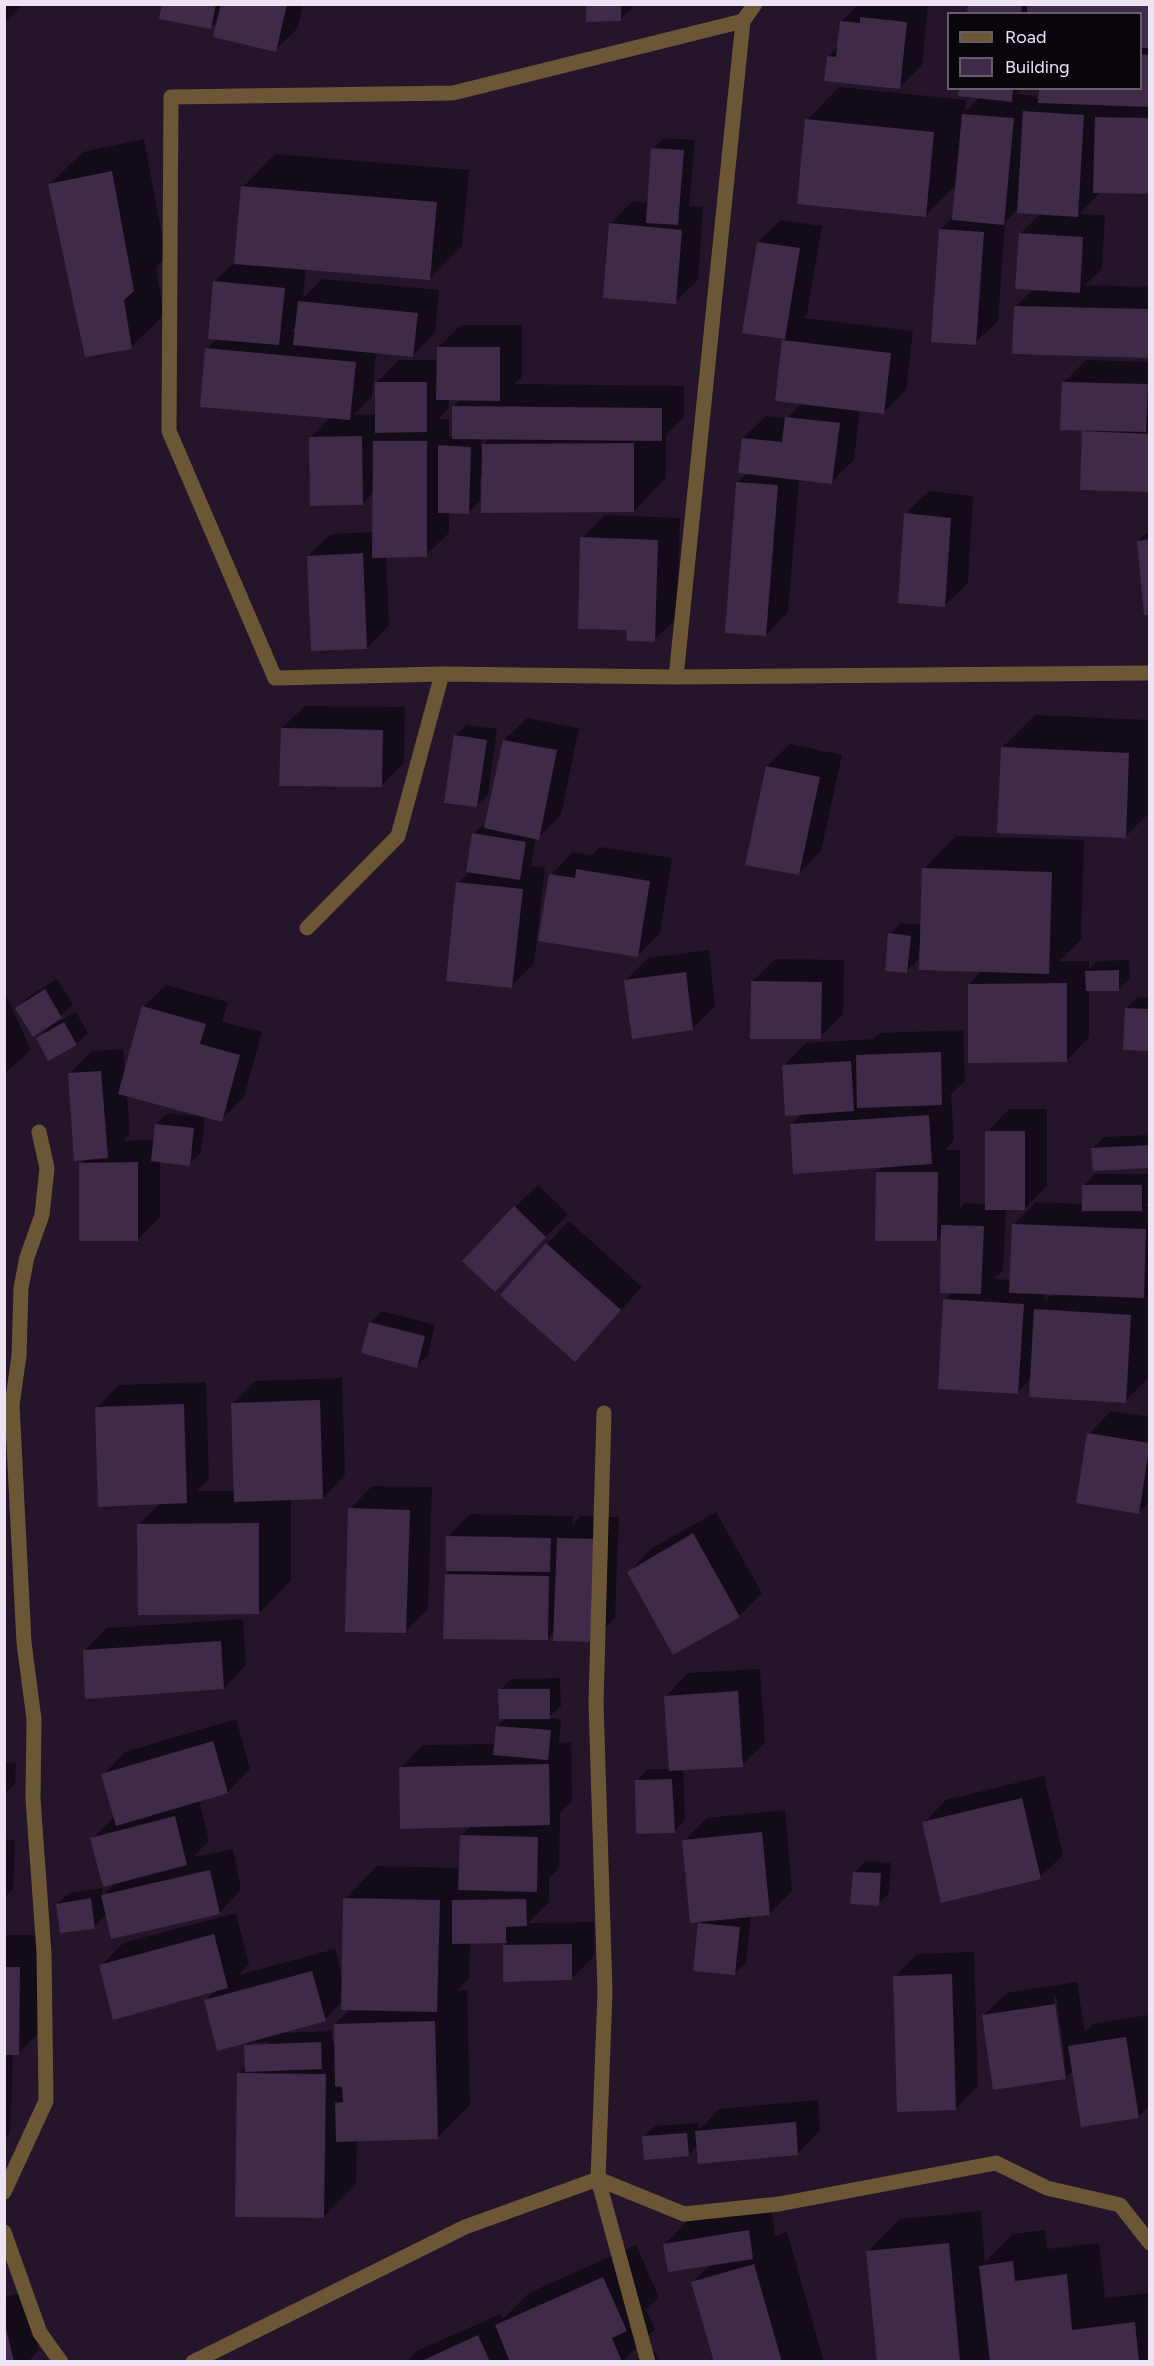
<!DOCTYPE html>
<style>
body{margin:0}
#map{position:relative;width:1154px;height:2366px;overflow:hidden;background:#24152b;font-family:Figtree,sans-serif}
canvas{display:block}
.frame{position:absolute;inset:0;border:6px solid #ede3f2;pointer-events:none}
.legend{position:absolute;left:947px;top:12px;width:195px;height:78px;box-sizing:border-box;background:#0a050d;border:2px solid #655e69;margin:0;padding:8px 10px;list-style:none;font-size:18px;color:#ede3f2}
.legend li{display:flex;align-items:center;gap:12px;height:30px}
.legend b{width:30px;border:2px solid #655e69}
</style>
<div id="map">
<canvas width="1154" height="2366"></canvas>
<div class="frame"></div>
<ul class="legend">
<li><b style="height:8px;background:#6b5736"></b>Road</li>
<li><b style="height:16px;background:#402a4a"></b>Building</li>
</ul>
</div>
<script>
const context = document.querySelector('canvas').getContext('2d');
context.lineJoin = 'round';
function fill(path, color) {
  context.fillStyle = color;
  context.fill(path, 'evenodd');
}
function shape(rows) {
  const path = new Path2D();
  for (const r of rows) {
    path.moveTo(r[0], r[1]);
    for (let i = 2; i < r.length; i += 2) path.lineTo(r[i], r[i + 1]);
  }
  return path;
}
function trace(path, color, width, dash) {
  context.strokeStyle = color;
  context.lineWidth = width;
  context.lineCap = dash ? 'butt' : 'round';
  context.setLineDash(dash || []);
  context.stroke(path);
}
const shadow = shape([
 [4,4,24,4,4,24],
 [164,4,303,4,298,28,275,50,219,19,210,28],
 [587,4,632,4,632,8,620,19],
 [859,4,928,4,922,65,899,88,828,57,839,46,841,22],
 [969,4,1150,4,1150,192,1101,192,1079,214,1105,215,1102,269,1085,285,1150,287,1150,356,1015,307,1034,289,1020,234,1041,213,1019,208,1005,222,998,321,975,343,940,230,954,216,957,184,926,215,807,120,839,87,966,100,965,112,980,97,961,88,1023,88,1017,94,1036,96,1036,100,1040,96,1140,88,1140,14,968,14],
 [664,138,695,140,689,206,703,207,698,280,675,302,610,224,633,201,649,203,653,149],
 [144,139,166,257,156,267,164,315,131,347,50,184,83,152],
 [275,154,469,170,462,246,429,279,306,269,303,298,322,279,439,290,435,333,412,356,376,352,372,396,354,415,376,414,376,383,399,360,438,360,438,348,461,325,522,325,522,377,514,384,684,386,684,417,666,435,666,478,634,511,480,478,480,501,468,513,449,512,449,533,426,555,386,556,389,625,367,648,308,556,331,534,374,532,374,492,363,503,310,438,331,417,207,349,217,338,214,282,236,261,243,187],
 [297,325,296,332,291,332],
 [449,399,461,399,454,406,453,435,449,437,449,419,438,419,449,408],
 [481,438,490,438,481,447],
 [781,220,822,226,807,315,804,318,913,331,906,390,884,412,860,410,854,460,831,482,799,479,788,612,766,635,738,482,747,473,743,438,766,416,787,418,802,403,784,341,787,338,743,331,758,242],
 [1086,360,1150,362,1150,491,1082,488,1084,429,1063,383],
 [929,491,973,496,968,583,945,605,906,513],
 [605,515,680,518,677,618,654,640,628,629,582,538],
 [1150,530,1150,613,1138,541],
 [305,706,405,707,404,763,381,786,282,728],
 [1035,715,1150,720,1150,812,1125,837,1002,748],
 [527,718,579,728,561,815,538,838,536,838,531,866,545,867,534,964,511,986,458,883,470,871,474,833,487,822,504,740],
 [467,725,497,729,488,795,476,806,455,736],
 [790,744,842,755,821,851,798,874,767,766],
 [956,836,1084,840,1081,940,1059,961,1089,961,1089,969,1098,961,1129,960,1130,978,1119,989,1089,989,1089,1037,1067,1060,969,984,983,970,919,950,918,960,906,971,890,934,901,923,922,925,924,869],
 [600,847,672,858,660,933,637,956,551,875,573,852,592,855],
 [709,950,715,1006,692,1029,626,980,648,958],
 [775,959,844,960,843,1014,820,1037,752,982],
 [57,979,73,1005,53,1022,54,1024,76,1012,88,1033,76,1044,37,1039,51,1025,17,1008,28,997],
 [166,985,228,1002,222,1022,262,1032,244,1097,221,1120,205,1115,201,1153,189,1164,160,1161,160,1217,138,1239,81,1164,86,1159,69,1074,92,1051,123,1049,125,1073,143,1007],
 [127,1094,204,1115,204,1117,168,1113,156,1124,155,1140,123,1141,130,1134],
 [4,991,31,1050,4,1074],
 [1138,997,1150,998,1150,1050,1126,1008],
 [963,1030,965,1081,951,1094,954,1140,945,1150,960,1150,960,1209,965,1203,987,1204,987,1132,1009,1109,1047,1109,1047,1186,1024,1209,1006,1209,1003,1270,994,1279,1011,1280,1013,1225,1036,1202,1084,1204,1084,1185,1095,1174,1150,1174,1150,1201,1144,1206,1150,1206,1150,1290,1147,1293,1150,1293,1148,1378,1125,1401,1031,1378,1018,1392,945,1300,953,1292,943,1234,937,1240,877,1172,883,1166,791,1125,803,1113,783,1066,806,1043,874,1039,880,1033],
 [1045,1293,1053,1293,1045,1301],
 [1150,1135,1150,1166,1093,1148,1104,1137],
 [538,1185,568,1214,517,1267,515,1207],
 [569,1221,642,1287,575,1360,547,1244],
 [382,1311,435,1325,428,1355,416,1366,363,1352,371,1322],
 [342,1378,345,1475,323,1498,291,1499,291,1580,259,1613,139,1524,161,1503,96,1408,119,1385,206,1382,209,1479,196,1491,235,1491,232,1404,255,1381],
 [1111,1411,1150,1417,1150,1501,1139,1512,1089,1434],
 [372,1486,432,1487,428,1609,406,1631,350,1509],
 [716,1512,762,1593,739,1616,629,1572,651,1549],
 [470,1514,573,1516,572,1525,581,1516,619,1517,615,1618,592,1640,555,1631,547,1639,446,1574,451,1569,448,1537],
 [243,1619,246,1665,224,1688,84,1651,107,1628],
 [760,1669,765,1743,742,1765,683,1769,685,1820,674,1831,636,1781,648,1769,670,1769,666,1696,688,1673],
 [560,1678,561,1706,548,1718,561,1719,559,1743,571,1742,572,1801,558,1815,560,1815,559,1868,549,1878,549,1902,528,1923,594,1922,594,1956,571,1979,504,1946,509,1941,470,1942,469,1978,458,1990,467,1990,470,2105,438,2137,357,2140,356,2184,323,2217,239,2074,246,2066,245,2045,250,2040,205,2001,217,1989,101,1966,123,1943,236,1913,249,1964,238,1975,335,1949,342,1976,345,1899,377,1866,460,1868,461,1836,471,1826,401,1767,423,1745,496,1744,497,1726,506,1718,500,1690,511,1679],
 [342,2002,350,2009,335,2024,336,2042,332,2042,332,2031,280,2033,325,2019],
 [270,2042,267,2046,249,2046,249,2043],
 [236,1719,250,1769,228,1792,199,1800,209,1841,193,1857,233,1849,241,1890,219,1913,107,1914,94,1927,57,1904,69,1893,102,1888,103,1896,116,1882,92,1839,115,1816,103,1775,125,1752],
 [4,1762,16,1763,15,1784,4,1794],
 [1044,1776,1063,1855,1040,1877,924,1823,946,1800],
 [785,1810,792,1891,769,1914,751,1916,746,1963,734,1974,700,1924,703,1920,684,1841,707,1818],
 [4,1839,15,1840,13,1889,4,1898],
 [866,1861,891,1863,889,1893,878,1904,854,1873],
 [4,1935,52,1935,51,2021,18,2053,13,2053,10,2134,4,2139],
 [974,1952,978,2086,955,2109,895,1977,917,1954],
 [1077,1982,1085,2032,1093,2024,1148,2015,1150,2105,1138,2117,1074,2070,1065,2078,984,2015,1007,1993],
 [1053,1997,1056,1997,1065,2061,1062,2061],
 [818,2100,820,2130,798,2153,698,2145,688,2155,643,2137,655,2126,698,2123,699,2130,719,2109],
 [771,2208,775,2236,787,2232,824,2362,715,2362,692,2283,711,2264,665,2244,687,2221],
 [981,2211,985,2262,1013,2234,1045,2230,1047,2249,1099,2243,1105,2298,1150,2293,1150,2362,878,2362,868,2251,900,2219],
 [636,2245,659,2297,646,2310,655,2329,622,2362,407,2362,418,2350,501,2314,503,2319,529,2293],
 [25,2292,39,2350,28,2362,4,2362,4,2297],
 [655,2351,660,2362,631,2362]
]);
const building = shape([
 [162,4,216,4,211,29,159,19],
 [221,4,287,4,276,52,213,37],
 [586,4,621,4,621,21,586,22],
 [968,4,1022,4,1021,14,967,14],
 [1027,4,1150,4,1150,48,1140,48,1140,14,1027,14],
 [860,17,907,22,900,89,824,81,827,56,836,57,840,21,860,23],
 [1140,54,1150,55,1150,107,1038,103,1039,88,1140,88],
 [959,88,1013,88,1012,102,958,96],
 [1023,111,1084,115,1078,217,1017,213],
 [962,114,1014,118,1004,225,952,220],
 [1095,117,1150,118,1150,194,1093,193],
 [805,119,934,132,926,217,797,204],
 [651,148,684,150,678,225,646,223],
 [112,171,134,291,124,300,132,349,85,357,48,184],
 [241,186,437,202,430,280,234,264],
 [609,223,682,230,676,304,603,298],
 [939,229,984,232,976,345,931,342],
 [1019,233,1083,237,1080,293,1015,289],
 [757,242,800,248,785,339,742,333],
 [213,281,285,288,279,345,208,339],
 [298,301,418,313,413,357,293,345],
 [1014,306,1150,309,1150,358,1012,354],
 [782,340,891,353,884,414,775,401],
 [437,347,500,347,500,401,436,400],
 [205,348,356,362,350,420,200,407],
 [375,382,427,382,427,432,375,433],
 [1062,382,1148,384,1146,432,1060,430],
 [452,406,662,408,662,441,452,439],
 [785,417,840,423,832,484,738,473,742,438,782,442],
 [1082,431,1150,434,1150,492,1080,490],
 [362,436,363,505,310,506,309,437],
 [373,441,427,441,427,557,372,558],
 [634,443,634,512,481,513,482,444],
 [438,445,471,447,469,514,438,513],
 [736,482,778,485,766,636,725,633],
 [904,513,951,518,945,607,898,603],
 [580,537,658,540,655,642,627,641,626,630,578,629],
 [1150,539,1150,615,1144,615,1137,541],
 [363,553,367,649,311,651,307,556],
 [281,728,383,730,382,787,279,786],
 [454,735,487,740,477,807,444,803],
 [503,740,557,750,539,840,484,828],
 [1001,747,1129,753,1126,838,997,833],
 [766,766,820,777,799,875,745,865],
 [472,833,526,842,520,880,466,872],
 [922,868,1052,872,1049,974,919,970],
 [576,869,650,881,638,957,538,941,549,874,575,878],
 [456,882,523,889,512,988,446,981],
 [888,933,911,936,907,973,885,971],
 [1119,970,1119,991,1086,991,1085,971],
 [686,972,693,1030,632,1039,624,980],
 [751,981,822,982,821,1039,750,1039],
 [1067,983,1067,1062,968,1063,968,984],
 [45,989,62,1018,33,1037,15,1008],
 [142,1006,206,1024,200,1044,240,1055,222,1122,118,1094],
 [1125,1008,1150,1009,1150,1051,1123,1050],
 [64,1022,77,1045,48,1061,36,1038],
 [941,1052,942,1105,857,1108,856,1055],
 [851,1061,854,1111,785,1116,782,1065],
 [101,1071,108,1158,74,1161,68,1073],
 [929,1115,932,1164,793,1174,790,1124],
 [155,1124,194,1128,190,1166,151,1161],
 [985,1131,1025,1131,1025,1210,985,1210],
 [1150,1145,1150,1168,1093,1171,1091,1148],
 [138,1162,138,1241,79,1241,79,1163],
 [876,1172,938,1172,937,1241,875,1241],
 [1082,1185,1142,1185,1142,1211,1082,1211],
 [514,1206,546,1237,495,1292,462,1261],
 [1012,1224,1146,1229,1144,1298,1009,1293],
 [941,1225,984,1226,981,1294,940,1293],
 [546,1243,621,1310,575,1362,500,1295],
 [943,1299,1024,1304,1018,1394,938,1389],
 [1034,1309,1131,1315,1126,1403,1029,1397],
 [369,1322,425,1336,417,1368,361,1353],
 [320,1400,323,1499,234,1502,231,1403],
 [184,1404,187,1503,98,1507,95,1407],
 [1087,1433,1150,1443,1139,1514,1076,1503],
 [348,1508,410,1510,406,1633,345,1632],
 [259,1523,259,1614,138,1615,137,1524],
 [693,1533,740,1617,673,1655,627,1572],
 [446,1536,551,1538,550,1572,446,1571],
 [557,1538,597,1539,593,1642,553,1641],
 [445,1574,549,1576,548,1640,443,1639],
 [221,1641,224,1689,85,1699,83,1650],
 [498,1689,550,1689,550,1719,499,1719],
 [738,1691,743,1767,669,1771,664,1696],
 [496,1726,551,1730,548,1760,493,1755],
 [213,1741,228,1793,116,1826,101,1774],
 [549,1764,550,1825,400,1829,399,1767],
 [672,1779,675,1833,636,1834,635,1780],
 [1022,1798,1041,1879,941,1903,922,1822],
 [175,1816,187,1865,103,1887,90,1838],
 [762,1832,770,1915,690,1923,682,1840],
 [460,1835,538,1837,537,1892,458,1890],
 [210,1870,220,1914,111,1939,101,1895],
 [853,1872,881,1873,879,1906,850,1904],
 [91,1898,95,1929,60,1933,56,1904],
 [343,1898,440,1900,437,2012,341,2010],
 [526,1899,527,1926,506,1927,506,1943,452,1944,452,1900],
 [698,1923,740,1927,735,1975,693,1971],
 [214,1934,228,1988,113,2020,99,1965],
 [572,1944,572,1980,503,1982,503,1945],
 [4,1967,20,1967,19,2055,4,2055],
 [312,1971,326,2021,217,2051,204,2000],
 [952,1974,956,2110,897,2112,893,1976],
 [1055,2004,1066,2079,993,2090,982,2015],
 [435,2021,438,2139,336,2142,335,2103,343,2102,342,2087,335,2086,334,2024],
 [1126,2037,1139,2118,1081,2127,1068,2046],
 [321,2042,322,2069,245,2072,244,2045],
 [237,2073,326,2074,324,2218,235,2217],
 [796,2122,798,2155,698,2164,695,2131],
 [687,2133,689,2156,644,2160,642,2136],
 [749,2230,753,2259,668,2272,663,2244],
 [949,2243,960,2362,877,2362,866,2251],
 [1013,2261,1015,2281,1067,2274,1072,2330,1135,2322,1139,2362,990,2362,979,2266],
 [754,2264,782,2362,714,2362,691,2282],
 [603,2277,627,2331,612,2338,622,2362,510,2362,495,2325],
 [4,2324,5,2324,14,2362,4,2362],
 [478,2335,490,2362,419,2362]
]);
const street = shape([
 [442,674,275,678,169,431,171,97,453,93,743,21,755,4],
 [676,677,743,21],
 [307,928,398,836,442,674,676,677,1150,673],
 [604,1413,596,1703,605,1992,598,2179,648,2362],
 [4,2192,46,2101,44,1952,33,1799,34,1719,24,1643,12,1405,19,1356,21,1288,27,1257,42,1215,47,1168,39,1132],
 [4,2232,40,2333,61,2362],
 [193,2362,465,2227,598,2179,684,2214,779,2204,996,2163,1047,2188,1120,2205,1150,2243]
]);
fill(shadow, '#0007');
fill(building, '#402a4a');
trace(street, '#6b5736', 15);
</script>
